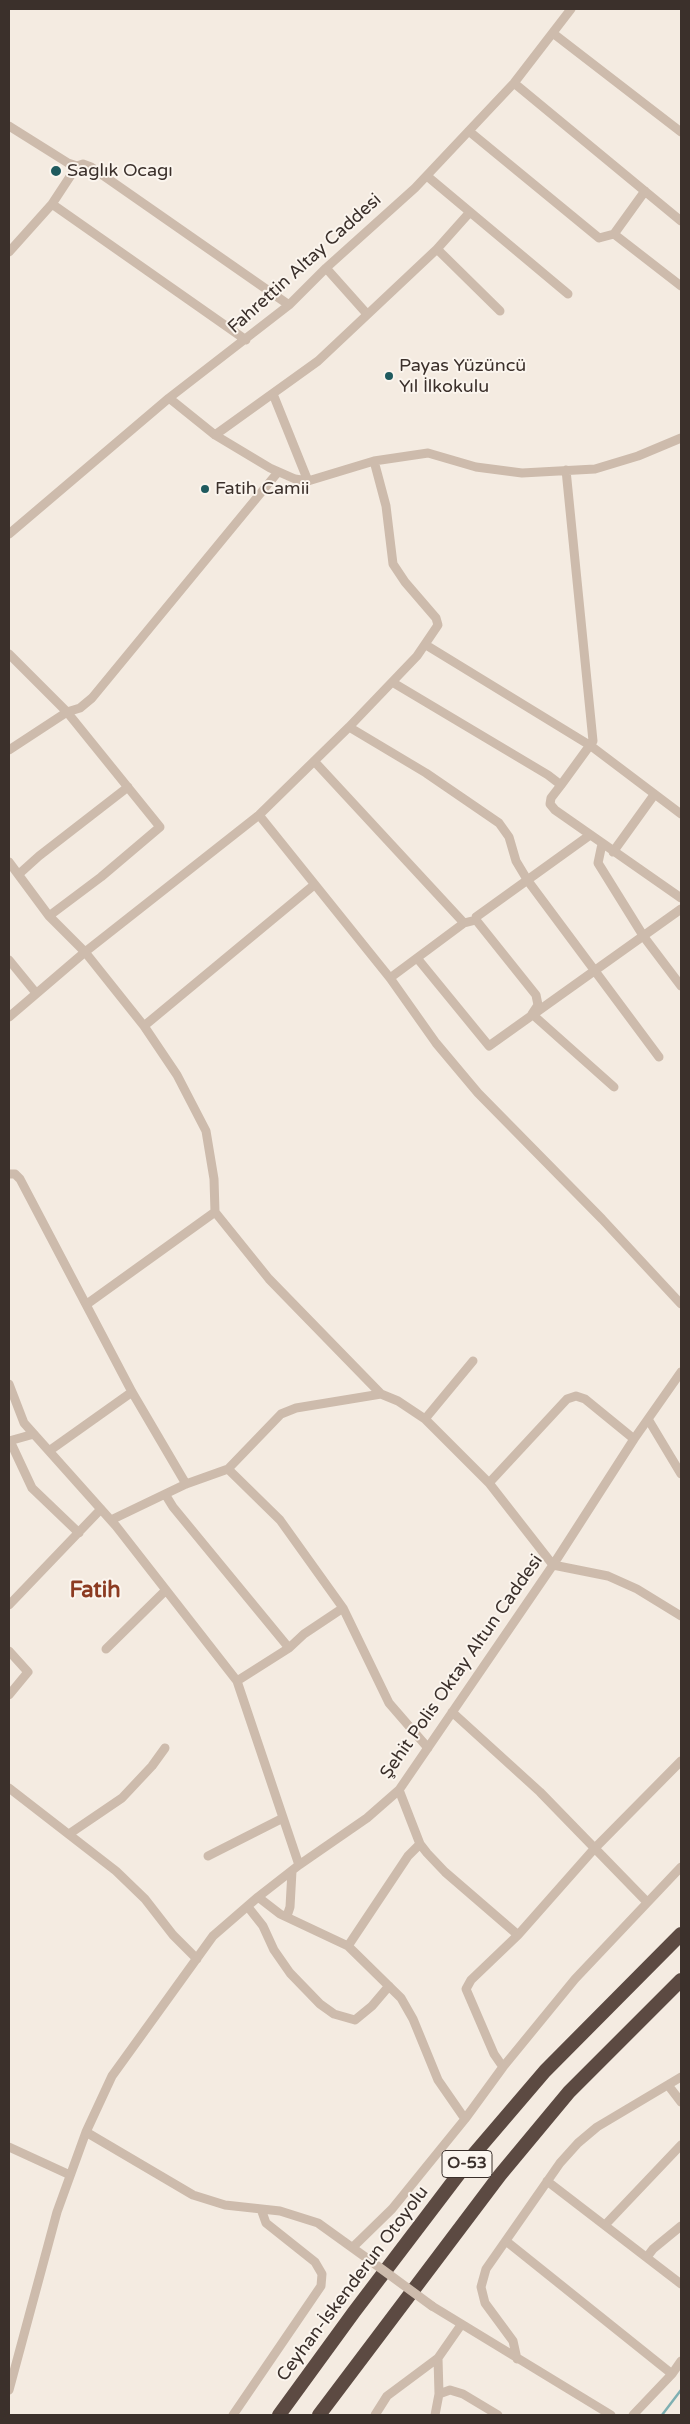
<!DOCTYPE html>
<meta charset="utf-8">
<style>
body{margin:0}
#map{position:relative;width:690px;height:2424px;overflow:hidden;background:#f4ebe1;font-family:"Varela Round",sans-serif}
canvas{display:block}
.frame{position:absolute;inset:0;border:10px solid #3b302b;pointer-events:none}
</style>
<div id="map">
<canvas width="690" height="2424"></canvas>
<div class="frame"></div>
</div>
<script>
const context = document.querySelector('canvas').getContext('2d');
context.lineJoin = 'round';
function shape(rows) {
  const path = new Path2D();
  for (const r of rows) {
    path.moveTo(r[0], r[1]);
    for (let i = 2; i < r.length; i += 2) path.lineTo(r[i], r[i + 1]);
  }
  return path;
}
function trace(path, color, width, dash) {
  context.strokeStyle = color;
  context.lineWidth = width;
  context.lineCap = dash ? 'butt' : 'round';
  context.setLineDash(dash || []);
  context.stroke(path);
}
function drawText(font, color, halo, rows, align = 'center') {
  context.font = font + ' "Varela Round",sans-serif';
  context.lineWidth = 4;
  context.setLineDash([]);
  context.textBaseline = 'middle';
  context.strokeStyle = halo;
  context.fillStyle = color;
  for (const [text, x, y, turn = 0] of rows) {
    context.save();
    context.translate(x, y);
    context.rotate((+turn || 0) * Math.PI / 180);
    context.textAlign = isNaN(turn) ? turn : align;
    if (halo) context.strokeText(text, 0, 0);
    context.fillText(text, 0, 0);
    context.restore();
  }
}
const stream = shape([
 [662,2415,681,2390]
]);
const minor = shape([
 [554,34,681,132],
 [514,83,681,221],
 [9,126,68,163,77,166,83,164,91,167,289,305],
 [470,132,599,238,614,234,681,286],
 [427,176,568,294],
 [52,204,246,340],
 [614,234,645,191],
 [437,249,500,311],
 [9,252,52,204,77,166],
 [326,268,367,314],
 [273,394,308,481],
 [169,398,215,435,270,468,295,479,308,481,374,461,428,453,476,467,522,473,595,469,638,456,681,438],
 [215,435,318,361,437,249,470,212],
 [374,461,386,506,393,564,405,582,436,618,438,625,417,656,349,727,426,773,499,823,509,837,516,861,528,881,659,1057],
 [9,534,169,398,289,305,326,268,415,188,514,83,571,9],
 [426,645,591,746,681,814],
 [9,654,67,712,160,827,101,877,49,916],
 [392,682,548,775,561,785,551,798,550,804,555,810,681,898],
 [9,750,67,712,80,708,92,698,278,472],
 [314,761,464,923],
 [561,785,593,741,566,470],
 [259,815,390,978,436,1043,478,1093,602,1219,681,1304],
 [602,844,598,863,644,937,681,986],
 [613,852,654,795],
 [9,862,49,916,85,952,144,1026,177,1075,206,1131,214,1179,215,1212,269,1279,381,1394,398,1401,425,1419,489,1483,553,1565,608,1576,637,1589,681,1616],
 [19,874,39,856,128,787],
 [476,920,536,995,538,1005,532,1014,614,1087],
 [417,958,489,1046,681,909],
 [9,960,36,993],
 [390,978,464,923,476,920,476,917,590,835],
 [9,1017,85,952,259,815,349,727],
 [144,1026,314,885],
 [9,1174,15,1174,20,1179,132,1392,186,1484],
 [87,1304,215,1212],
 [9,1384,24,1423,116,1526,237,1681,299,1865],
 [425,1419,473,1361],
 [648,1419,681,1474],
 [9,1441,34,1434],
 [10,1441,32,1488,79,1533],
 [49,1451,132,1392],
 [228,1469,280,1520,343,1608,304,1634,289,1648,237,1681],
 [489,1483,567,1399,576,1396,585,1399,634,1439],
 [165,1494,173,1507,289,1648],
 [111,1520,186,1484,228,1469,281,1414,296,1408,381,1394],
 [9,1605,101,1509],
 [343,1608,389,1703,428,1748],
 [106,1649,166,1590],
 [9,1651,28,1672,9,1695],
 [452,1712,540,1792,647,1902],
 [9,1788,116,1871,145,1899,173,1935,197,1959],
 [399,1790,420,1844,427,1853,445,1872,518,1935],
 [69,1834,122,1798,152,1766,165,1748],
 [208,1856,283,1818],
 [258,1897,280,1914,348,1946,401,1998,413,2019,438,2080,465,2119],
 [248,1907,263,1926,274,1950,290,1973,320,2004,334,2014,355,2020,372,2006,389,1986],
 [287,1916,290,1907,292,1871],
 [348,1946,408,1856,420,1844],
 [503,2067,494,2054,466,1989,471,1980,518,1935,594,1849,681,1761],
 [668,2085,681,2102],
 [86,2132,193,2195,225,2205,280,2211,318,2223,368,2259],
 [9,2147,70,2175],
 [547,2181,681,2284],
 [605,2225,681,2145],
 [506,2241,672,2374],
 [353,2247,392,2209,465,2119,503,2067,575,1979,681,1867],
 [647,2257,653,2249,681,2226],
 [432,2306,611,2415],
 [517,2359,513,2341,485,2303,481,2287,486,2269,560,2163,578,2143,597,2127,681,2077],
 [9,2390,57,2212,86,2132,112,2076,213,1936,258,1897,299,1865,367,1818,399,1790,553,1565,634,1439,681,1372],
 [439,2394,450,2390,463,2394,498,2415],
 [233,2415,321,2286,322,2274,315,2262,266,2223,261,2209],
 [375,2415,387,2396,438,2358,461,2325],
 [435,2415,439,2394,438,2358],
 [633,2415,672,2374,681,2361]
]);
const highway = shape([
 [279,2415,354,2312,474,2154,545,2071,681,1934],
 [319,2415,500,2175,569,2092,681,1980]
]);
const minorBridge = shape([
 [368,2259,432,2306]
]);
const markers = [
 [56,171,6,"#1f5a5e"],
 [389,376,5,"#1f5a5e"],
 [205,489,5,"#1f5a5e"]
];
const shields = [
 [467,2164,50]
];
const shieldNames = [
 ["O-53",467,2164]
];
const poiNames = [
 ["Saglık Ocagı",67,171],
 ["Payas Yüzüncü",399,366],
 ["Yıl İlkokulu",399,387],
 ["Fatih Camii",215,489]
];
const streetNames = [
 ["Fahrettin Altay Caddesi",305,264,-42],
 ["Şehit Polis Oktay Altun Caddesi",462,1667,-55],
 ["Ceyhan-İskenderun Otoyolu",353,2284,-53]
];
const districtNames = [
 ["Fatih",95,1591]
];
trace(stream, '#7fb0b2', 2.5);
trace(minor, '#cdbbac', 9);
trace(highway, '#5c4a42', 14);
trace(minorBridge, '#cdbbac', 9);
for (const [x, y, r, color] of markers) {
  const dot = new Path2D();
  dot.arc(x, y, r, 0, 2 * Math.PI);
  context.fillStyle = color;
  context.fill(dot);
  trace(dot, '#fbf5ee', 2);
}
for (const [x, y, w] of shields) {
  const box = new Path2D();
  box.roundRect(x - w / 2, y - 13.5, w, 27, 4);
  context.fillStyle = '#fbf5ee';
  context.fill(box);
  trace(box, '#3b302b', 1);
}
drawText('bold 16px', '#3b302b', null, shieldNames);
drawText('18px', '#3b302b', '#fbf5ee', poiNames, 'left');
drawText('18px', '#3b302b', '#fbf5ee', streetNames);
drawText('bold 22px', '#8c3b22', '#fbf5ee', districtNames);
</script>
